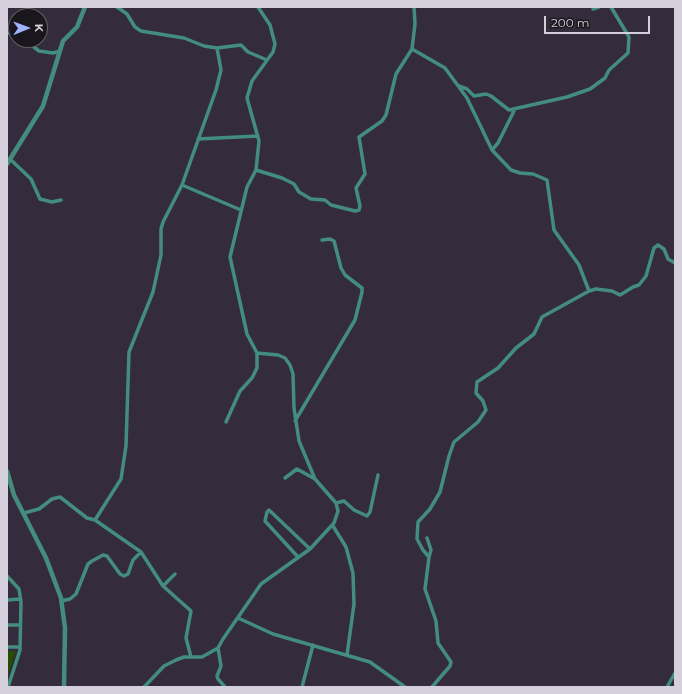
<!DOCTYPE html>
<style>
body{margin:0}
#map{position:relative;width:682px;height:694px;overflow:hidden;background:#342c3d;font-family:Montserrat,sans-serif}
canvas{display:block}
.frame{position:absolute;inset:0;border:8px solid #d4cfda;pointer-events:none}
.north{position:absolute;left:8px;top:8px;width:40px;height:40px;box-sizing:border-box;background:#1a161e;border:1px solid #646069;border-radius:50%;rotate:89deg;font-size:11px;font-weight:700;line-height:16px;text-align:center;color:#d4cfda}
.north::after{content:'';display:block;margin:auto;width:14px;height:18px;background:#a0b3fd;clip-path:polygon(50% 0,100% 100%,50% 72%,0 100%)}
.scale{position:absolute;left:544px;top:16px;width:106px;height:18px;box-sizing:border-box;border:2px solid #d4cfda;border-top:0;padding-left:5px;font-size:12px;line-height:14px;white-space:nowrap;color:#d4cfda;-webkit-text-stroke:3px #1a161e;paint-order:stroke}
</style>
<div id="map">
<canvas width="682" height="694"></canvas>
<div class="frame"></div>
<div class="north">K</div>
<div class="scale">200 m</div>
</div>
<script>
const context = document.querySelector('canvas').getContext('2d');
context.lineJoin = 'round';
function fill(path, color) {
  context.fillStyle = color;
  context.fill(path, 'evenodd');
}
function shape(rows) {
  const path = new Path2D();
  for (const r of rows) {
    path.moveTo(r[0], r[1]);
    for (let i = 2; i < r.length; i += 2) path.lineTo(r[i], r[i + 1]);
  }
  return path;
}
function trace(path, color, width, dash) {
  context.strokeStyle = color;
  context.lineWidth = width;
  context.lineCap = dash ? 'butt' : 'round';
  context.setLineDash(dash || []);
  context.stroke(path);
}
const green = shape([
 [7,651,14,651,15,653,7,678]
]);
const minor = shape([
 [117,7,127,14,135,27,141,31,184,38,204,46,217,48,241,45,248,52,267,60],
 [593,9,599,7],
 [7,33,16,34],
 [25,40,39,51,53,53,60,51],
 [412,49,445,68,467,98,492,150,511,170,520,173,533,174,547,180,554,230,579,265,589,291],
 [459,86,467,89,474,96,486,94,491,96,509,110,567,97,590,89,605,78,609,70,628,53,629,37,611,7],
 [198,139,258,136],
 [492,150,498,143,515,109],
 [10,159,31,179,40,199,52,202,61,200],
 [256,170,282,178,294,184,299,192,311,199,325,200,331,205,355,211,359,210,360,206,356,188,365,174,359,137,382,121,386,115,396,74,412,49,415,24,414,7],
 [182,185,241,210],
 [295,421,355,320,362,292,362,288,345,275,341,268,334,241,330,239,322,240],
 [226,422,240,391,252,378,257,368,257,353,247,334,230,257,247,187,256,170,259,141,247,98,252,81,273,52,275,44,270,25,258,7],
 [285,478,297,469,315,479],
 [336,503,344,501,354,510,367,516,370,512,378,475],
 [24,513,39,509,52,499,60,497,87,518,95,520,141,552,163,586,191,611,186,638,191,657],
 [95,520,121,479,126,446,129,352,153,292,161,255,161,229,163,222,182,185,216,90,221,70,217,48],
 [333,526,346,547,353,573,354,604,347,655],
 [427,538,431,550,429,557],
 [298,557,265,521,267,512,269,510,310,549],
 [7,576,19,589,21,602,20,650,8,687],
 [163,586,175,574],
 [7,600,20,599],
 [61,601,70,599,76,594,88,564,92,561,103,555,107,556,120,574,124,576,128,574,133,560,141,552],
 [238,618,273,634,370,662,405,687],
 [7,625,20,625],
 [7,647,20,647],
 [218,648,221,666,217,676,218,679,225,687],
 [144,687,164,666,176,660,184,657,202,657,218,648,223,639,261,584,310,549,334,523,338,511,336,503,315,479,299,441,294,408,293,374,290,365,285,358,278,355,257,353],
 [302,687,313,645],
 [432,687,450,666,451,662,438,643,436,621,425,589,429,557,423,550,417,539,418,522,430,509,440,492,449,456,454,442,478,422,486,410,483,401,476,393,477,382,498,368,516,348,534,334,542,317,589,291,596,289,612,291,620,295,633,287,639,285,646,276,654,248,658,245,664,249,668,259,675,263],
 [667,687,675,673]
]);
const tertiary = shape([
 [7,164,43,106,63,41,77,27,85,7],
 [7,471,14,495,46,558,61,598,65,628,64,687]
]);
fill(green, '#264d00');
trace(minor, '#438d7e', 3.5);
trace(tertiary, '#438d7e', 4.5);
</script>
